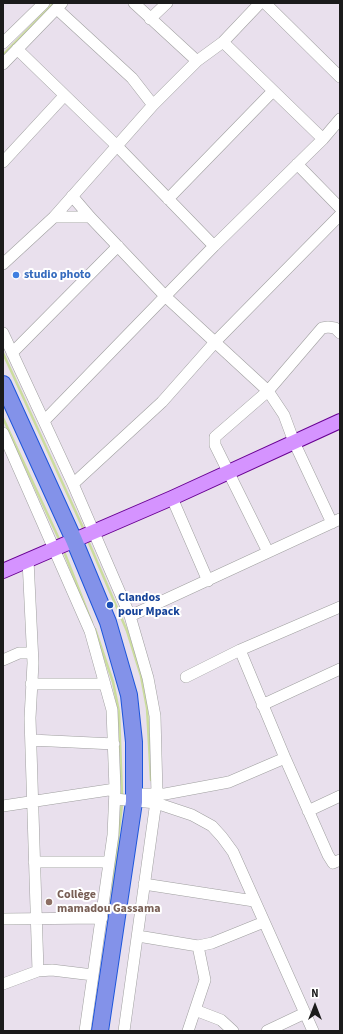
<!DOCTYPE html>
<meta charset="utf-8">
<style>
body{margin:0}
#map{position:relative;width:343px;height:1034px;overflow:hidden;background:#e9e0ed;font-family:"Source Sans 3",sans-serif}
canvas{display:block}
.frame{position:absolute;inset:0;border:4px solid #1b1b1b;pointer-events:none}
.north{position:absolute;left:295px;top:986px;width:40px;height:40px;-webkit-text-stroke:3px #fff;paint-order:stroke;rotate:0deg;font-size:11px;font-weight:700;line-height:16px;text-align:center;color:#1b1b1b}
.north::after{content:'';display:block;margin:auto;width:14px;height:18px;background:#1b1b1b;clip-path:polygon(50% 0,100% 100%,50% 72%,0 100%)}
</style>
<div id="map">
<canvas width="343" height="1034"></canvas>
<div class="frame"></div>
<div class="north">N</div>
</div>
<script>
const context = document.querySelector('canvas').getContext('2d');
context.lineJoin = 'round';
function shape(rows) {
  const path = new Path2D();
  for (const r of rows) {
    path.moveTo(r[0], r[1]);
    for (let i = 2; i < r.length; i += 2) path.lineTo(r[i], r[i + 1]);
  }
  return path;
}
function trace(path, color, width, dash) {
  context.strokeStyle = color;
  context.lineWidth = width;
  context.lineCap = dash ? 'butt' : 'round';
  context.setLineDash(dash || []);
  context.stroke(path);
}
function drawText(font, color, halo, rows, align = 'center') {
  context.font = font + ' "Source Sans 3",sans-serif';
  context.lineWidth = 4;
  context.setLineDash([]);
  context.textBaseline = 'middle';
  context.strokeStyle = halo;
  context.fillStyle = color;
  for (const [text, x, y, turn = 0] of rows) {
    context.save();
    context.translate(x, y);
    context.rotate((+turn || 0) * Math.PI / 180);
    context.textAlign = isNaN(turn) ? turn : align;
    if (halo) context.strokeText(text, 0, 0);
    context.fillText(text, 0, 0);
    context.restore();
  }
}
const stream = shape([
 [3,55,54,3],
 [3,353,84,530],
 [3,418,59,539],
 [89,543,127,631,141,676,147,708,151,780],
 [65,554,92,623],
 [95,629,113,682,119,712,122,796],
 [111,906,122,803]
]);
const minor = shape([
 [134,3,197,61],
 [265,3,340,77],
 [57,9,132,78,153,105],
 [150,19,167,3],
 [223,42,323,139],
 [3,43,44,3],
 [17,49,117,146,214,246],
 [3,64,62,3],
 [3,162,64,96],
 [297,164,340,208],
 [72,196,90,217,166,297,268,391,284,415,294,442,332,523],
 [168,199,273,91],
 [54,217,90,217],
 [3,264,54,217,153,105,197,61,223,42,260,3],
 [3,333,73,484,130,616,148,678,155,716,157,794,124,1031],
 [12,353,118,246],
 [44,421,214,246,323,139,340,119],
 [3,433,90,631,112,710,115,789,113,835,85,1031],
 [73,484,162,402,216,341,340,215],
 [172,498,208,581],
 [268,552,215,445,215,437,268,391,322,328,328,327,335,328,340,333],
 [28,560,33,663,30,718,38,971],
 [130,616,340,519],
 [240,650,285,758,328,855,333,863,340,860],
 [3,660,19,653,32,653],
 [186,677,240,650,340,607],
 [31,684,105,684],
 [262,705,340,669],
 [31,740,114,744],
 [134,794,165,794,229,782,285,758],
 [115,799,156,803,192,815,212,826,222,837,233,852,313,1031],
 [3,806,115,789],
 [308,811,340,796],
 [34,862,109,862],
 [144,884,254,901],
 [3,919,102,918],
 [138,936,198,946,205,980,188,1031],
 [198,946,212,943,264,922],
 [3,984,38,971,52,970,93,975],
 [195,1010,221,1020,233,1031],
 [267,1031,305,1013]
]);
const major = shape([
 [3,571,172,498,340,421]
]);
const highway = shape([
 [3,384,74,540,108,622,129,695,134,742,134,802,100,1031]
]);
const markers = [
 [16,275,4,"#3f7fe0"],
 [110,605,4,"#1a4fb4"],
 [49,902,4,"#8d6e63"]
];
const shopNames = [
 ["studio photo",24,275]
];
const transitNames = [
 ["Clandos",118,598],
 ["pour Mpack",118,612]
];
const educationNames = [
 ["Collège",57,895],
 ["mamadou Gassama",57,909]
];
trace(stream, '#ccdd9e', 2.5);
trace(minor, '#9f9f9f', 12);
trace(major, '#680092', 16);
trace(highway, '#1d56db', 18);
trace(minor, '#fff', 11);
trace(major, '#d593ff', 14);
trace(highway, '#8392e9', 16);
for (const [x, y, r, color] of markers) {
  const dot = new Path2D();
  dot.arc(x, y, r, 0, 2 * Math.PI);
  context.fillStyle = color;
  context.fill(dot);
  trace(dot, '#fff', 1.5);
}
drawText('bold 12px', '#366cbe', '#fff', shopNames, 'left');
drawText('bold 12px', '#164399', '#fff', transitNames, 'left');
drawText('bold 12px', '#785e54', '#fff', educationNames, 'left');
</script>
